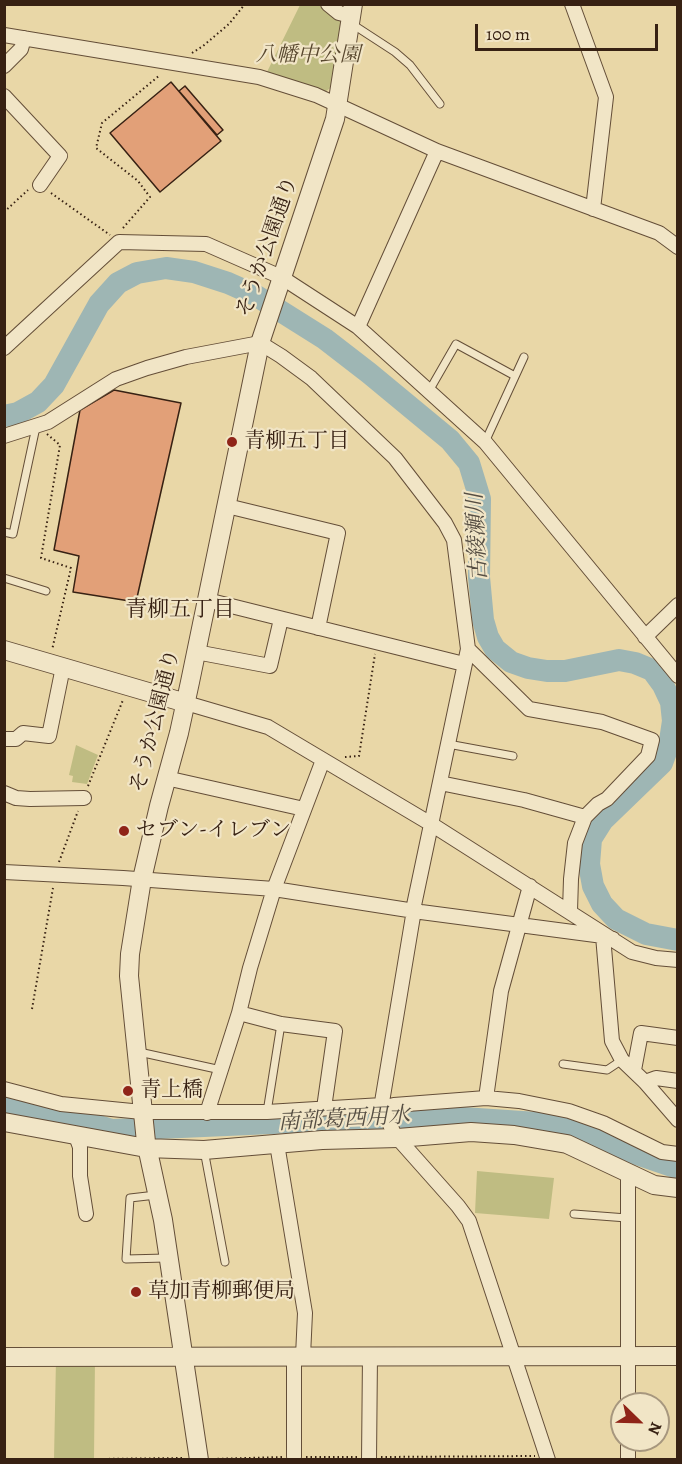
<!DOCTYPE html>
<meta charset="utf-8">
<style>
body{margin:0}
#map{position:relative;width:682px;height:1464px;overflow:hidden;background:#e9d7a7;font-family:Alegreya,serif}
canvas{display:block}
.frame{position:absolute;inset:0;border:6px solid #372113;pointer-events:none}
.north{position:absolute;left:610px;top:1392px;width:60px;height:60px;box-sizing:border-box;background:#f1e5c6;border:2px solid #a7977e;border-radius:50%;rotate:113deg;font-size:16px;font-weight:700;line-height:24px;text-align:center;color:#372113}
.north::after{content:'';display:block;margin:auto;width:21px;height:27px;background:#8f2418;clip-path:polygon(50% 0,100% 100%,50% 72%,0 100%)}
.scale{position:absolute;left:475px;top:24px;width:183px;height:27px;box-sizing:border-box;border:3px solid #372113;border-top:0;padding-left:8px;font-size:18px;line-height:21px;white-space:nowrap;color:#372113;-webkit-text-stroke:4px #f1e5c6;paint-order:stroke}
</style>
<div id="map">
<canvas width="682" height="1464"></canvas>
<div class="frame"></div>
<div class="north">N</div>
<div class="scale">100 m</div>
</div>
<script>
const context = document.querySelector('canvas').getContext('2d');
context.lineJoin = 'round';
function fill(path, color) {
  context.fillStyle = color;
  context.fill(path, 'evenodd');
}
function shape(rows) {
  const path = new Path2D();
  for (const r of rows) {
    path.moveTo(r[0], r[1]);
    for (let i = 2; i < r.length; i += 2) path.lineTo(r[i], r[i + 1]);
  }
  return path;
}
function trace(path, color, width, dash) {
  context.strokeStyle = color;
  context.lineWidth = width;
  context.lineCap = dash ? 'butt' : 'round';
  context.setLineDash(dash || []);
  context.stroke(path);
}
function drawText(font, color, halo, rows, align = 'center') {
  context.font = font + ' Alegreya,"Noto Serif JP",serif';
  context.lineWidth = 4.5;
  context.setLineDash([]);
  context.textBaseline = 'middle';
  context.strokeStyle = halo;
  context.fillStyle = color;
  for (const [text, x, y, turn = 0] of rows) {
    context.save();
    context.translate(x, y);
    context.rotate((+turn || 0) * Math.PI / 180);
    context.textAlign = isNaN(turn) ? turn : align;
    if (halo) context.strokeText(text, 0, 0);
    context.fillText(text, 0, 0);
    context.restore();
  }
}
const green = shape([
 [300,5,320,5,343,22,333,86,325,92,266,74],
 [76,745,98,755,87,784,72,782,73,776,69,775],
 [477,1171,554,1178,549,1219,475,1213],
 [56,1359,95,1359,94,1458,54,1459]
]);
const river = shape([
 [4,416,18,413,38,402,54,385,99,304,118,283,137,273,166,268,194,272,228,283,255,295,325,339,369,373,450,440,469,463,480,499,479,577,483,620,488,637,495,649,511,662,528,668,547,671,565,671,619,660,635,663,652,670,663,685,671,702,673,721,670,741,662,763,603,820,591,839,589,864,593,886,602,904,616,919,646,934,678,940],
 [4,1106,72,1118,112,1130,433,1116,567,1125,637,1154,678,1168]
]);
const building = shape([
 [171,82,221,141,160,192,110,133,171,82],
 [185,86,223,130,217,135,179,91,185,86],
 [114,390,181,403,136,602,73,592,79,556,54,550,80,410,114,390]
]);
const path = shape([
 [192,53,203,46,229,24,245,4],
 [51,193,110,235],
 [4,212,28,190],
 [123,228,150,197,138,181,96,148,102,123,160,75],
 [47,434,60,445,41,558,71,568,52,650],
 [345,757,359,756,375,654],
 [88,786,123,700],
 [59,862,78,811],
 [32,1009,53,888],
 [306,1457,358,1457],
 [381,1457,535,1456],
 [213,1459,283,1457],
 [14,1460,184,1458]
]);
const service = shape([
 [352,24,395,52,410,65,440,104],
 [429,391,456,344,515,376],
 [485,442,524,357],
 [4,532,13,534,36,427],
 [4,578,46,591],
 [448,744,513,756],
 [139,1052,221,1070],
 [563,1064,607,1070,622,1060],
 [267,1112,281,1024],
 [204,1150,225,1262],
 [156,1195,130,1198,126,1259,166,1258],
 [574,1214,627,1218]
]);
const minor = shape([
 [328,4,339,13,351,16],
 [572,4,606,97,593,209],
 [4,35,259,77,316,95,437,151,659,233,678,247],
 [4,66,21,49,24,38],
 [4,96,60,156,40,185],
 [358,327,437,151],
 [4,348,119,242,206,244,281,277,358,327,485,442,678,676],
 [4,436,48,422,116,379,147,368,186,357,260,343,281,356,311,378,395,458,445,523,454,540,468,649,413,910],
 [227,506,338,533,318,628],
 [207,600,464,664],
 [645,637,678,605],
 [468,649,529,709,602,722,652,740,648,756,607,799,598,804,585,817,575,843,571,879,570,911],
 [196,652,270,666,281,619],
 [186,703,268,727,431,824,632,952,656,958,678,960],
 [4,739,16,739,23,733,49,736,63,667],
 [166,778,304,809],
 [440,783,524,800,585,817],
 [4,793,16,798,30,799,84,798],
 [4,872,123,878,274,889,421,912,603,936,613,939],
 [414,910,382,1102,383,1108,394,1134,458,1206,469,1221,548,1460],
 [603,936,612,1041,622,1060,645,1082,678,1120],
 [239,1013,281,1024,335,1031,324,1108],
 [634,1070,641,1033,678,1038],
 [645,1082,656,1078,678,1081],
 [4,1089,61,1104,142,1112,267,1112,382,1105],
 [486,1098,501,991,530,886],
 [383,1108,394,1105,486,1098,519,1101,569,1111,603,1123,662,1152,678,1154],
 [207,1113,239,1013,250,968,274,889,323,760],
 [76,1136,80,1147,80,1176,86,1214],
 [277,1144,305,1313,303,1356],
 [628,1174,628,1404],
 [294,1356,294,1457],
 [369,1460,370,1355],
 [628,1460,628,1440]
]);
const tertiary = shape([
 [4,650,186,703],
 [4,1122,146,1148,204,1150,322,1140,398,1138,471,1132,514,1135,567,1144,654,1185,678,1188],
 [4,1357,678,1356],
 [199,1460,163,1220,146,1142,129,976,130,954,142,879,159,806,179,733,190,682,260,343,335,119,353,4]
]);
const markers = [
 [232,442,6,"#8f2418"],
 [124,831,6,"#8f2418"],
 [128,1091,6,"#8f2418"],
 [136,1292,6,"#8f2418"]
];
const parkNames = [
 ["八幡中公園",308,56]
];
const streetNames = [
 ["そうか公園通り",268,247,-71],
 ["そうか公園通り",156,721,-76]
];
const poiNames = [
 ["青柳五丁目",244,442],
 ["セブン-イレブン",136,831],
 ["青上橋",140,1091],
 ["草加青柳郵便局",148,1292]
];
const waterNames = [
 ["古綾瀬川",478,537,-93],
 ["南部葛西用水",344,1120,-3]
];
const neighbourhoodNames = [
 ["青柳五丁目",180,611]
];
fill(green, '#bfbc82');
trace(river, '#9eb6b4', 22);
fill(building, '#e2a078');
trace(building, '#372113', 1.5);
trace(service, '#644e38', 9);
trace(minor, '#644e38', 16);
trace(tertiary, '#644e38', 20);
trace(path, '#372113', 2, [1.5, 3]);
trace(service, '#f1e5c6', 7);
trace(minor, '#f1e5c6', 14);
trace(tertiary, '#f1e5c6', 18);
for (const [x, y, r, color] of markers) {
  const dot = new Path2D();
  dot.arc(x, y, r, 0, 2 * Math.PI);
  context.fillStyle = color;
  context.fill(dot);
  trace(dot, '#f1e5c6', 2);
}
drawText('italic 21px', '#59482f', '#f1e5c6', parkNames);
drawText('21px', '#372113', '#f1e5c6', streetNames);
drawText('21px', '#372113', '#f1e5c6', poiNames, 'left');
drawText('italic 22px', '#564e43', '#f1e5c6', waterNames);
drawText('22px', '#372113', '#f1e5c6', neighbourhoodNames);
</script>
